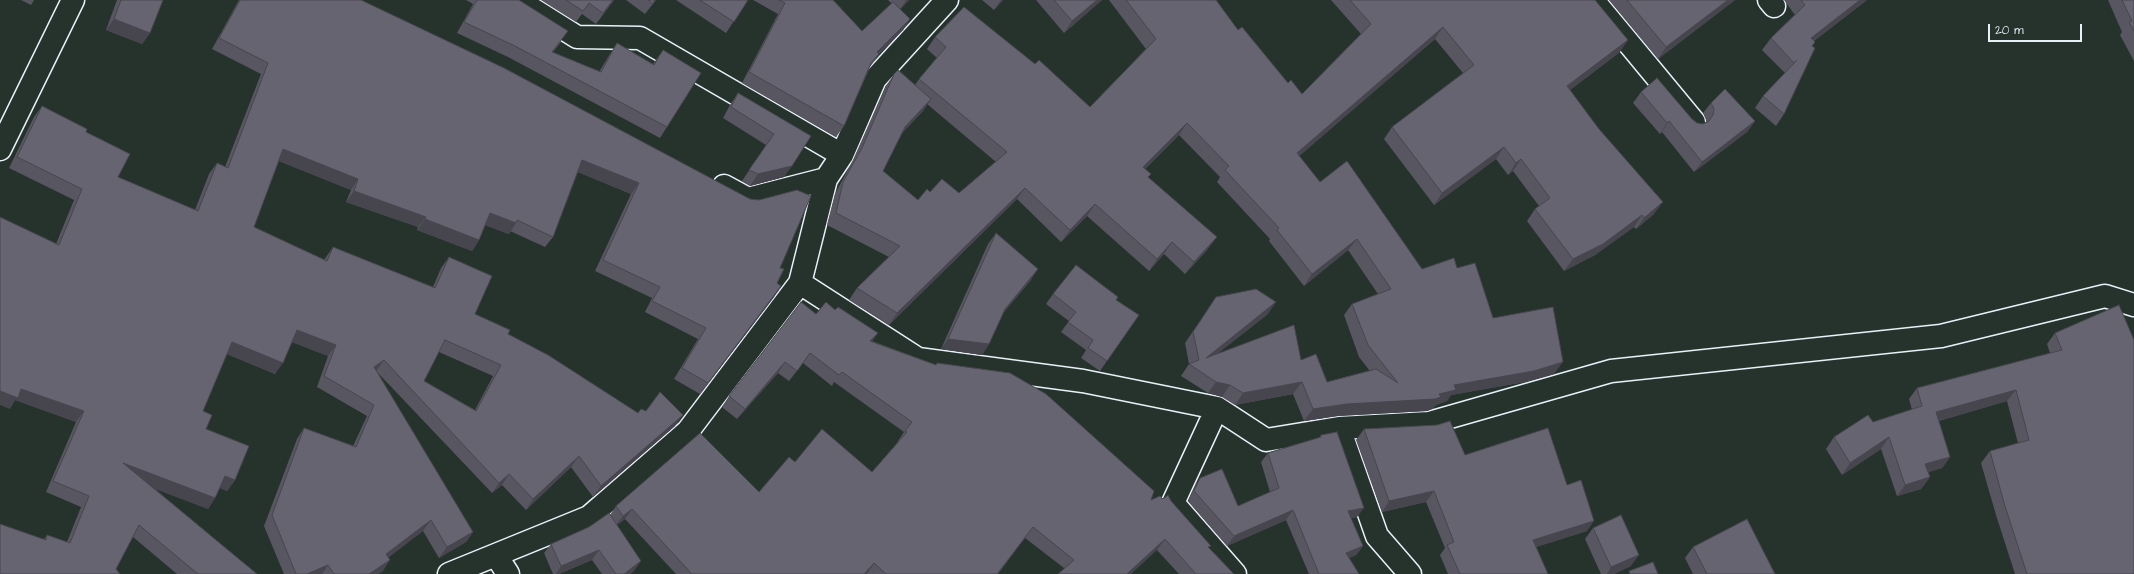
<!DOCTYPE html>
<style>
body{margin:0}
#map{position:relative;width:2134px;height:574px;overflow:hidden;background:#26332d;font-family:"Architects Daughter",sans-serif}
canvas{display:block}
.scale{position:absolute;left:1988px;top:24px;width:94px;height:18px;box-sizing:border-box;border:2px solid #e8f1f8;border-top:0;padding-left:5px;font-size:12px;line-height:14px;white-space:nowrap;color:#e8f1f8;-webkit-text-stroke:3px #26332d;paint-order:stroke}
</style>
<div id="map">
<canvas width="2134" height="574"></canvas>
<div class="scale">20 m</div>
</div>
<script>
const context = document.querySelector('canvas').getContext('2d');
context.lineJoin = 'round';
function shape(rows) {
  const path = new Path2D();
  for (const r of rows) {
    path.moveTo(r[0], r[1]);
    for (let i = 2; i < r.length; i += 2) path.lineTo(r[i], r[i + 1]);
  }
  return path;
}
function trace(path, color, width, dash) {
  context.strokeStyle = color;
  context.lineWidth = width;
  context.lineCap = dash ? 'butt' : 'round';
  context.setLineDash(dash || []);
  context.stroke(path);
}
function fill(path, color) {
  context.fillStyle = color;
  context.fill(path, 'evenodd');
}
const minor = shape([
 [518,0,577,37,640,38,842,155],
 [1593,0,1694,122],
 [1769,0,1774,6],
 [0,149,73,0],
 [724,186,748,199,826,179],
 [800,283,918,359,1083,381,1217,408,1266,440,1339,428,1429,423,1611,371,1941,336,2105,296,2134,305],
 [1217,408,1173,503,1235,574],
 [1339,428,1377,536,1410,574],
 [496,555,508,574],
 [449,574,589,517,688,431,800,283,826,179,842,155,875,79,947,0]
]);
const wall = shape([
 [21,0,34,0,31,5],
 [117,0,163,0,150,33,142,44,106,30],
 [239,0,361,0,780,268,774,297,700,394,674,379,698,339,645,312,652,298,595,271,631,194,578,172,553,237,545,247,510,231,509,234,485,225,479,240,472,251,417,230,418,227,346,202,351,190,279,161,254,227,324,260,333,247,433,287,441,268,449,257,475,314,508,334,638,413,641,409,675,426,593,497,571,467,526,510,502,485,492,493,378,373,473,532,466,542,439,558,423,531,388,557,383,571,378,574,284,574,264,526,297,439,304,428,353,446,367,416,317,387,328,356,292,342,275,374,227,354,203,411,206,429,235,480,227,491,220,488,215,498,208,509,154,488,257,574,177,574,133,537,116,569,44,539,47,535,67,542,81,507,46,492,76,422,15,400,10,409,56,244,74,200,9,168,34,117,42,106,86,132,118,177,195,210,209,174,217,163,225,167,261,74,212,49],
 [439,352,493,376,475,410,424,381],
 [466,0,519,0,561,42,553,52,599,72,610,54,617,43,653,64,663,50,667,127,660,138,508,57,457,33,473,4],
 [541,0,614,0,596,24,582,14,576,22],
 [626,0,656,0,645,14],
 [676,0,748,0,726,33],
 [753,0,833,0,862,31,892,4,888,0,909,0,900,9,910,19,903,30,879,54,870,67,844,126,836,137,742,83,778,14],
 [982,0,1003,0,994,10],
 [1036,0,1102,0,1064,33],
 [1109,0,1216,0,1238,30,1288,83,1302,94,1361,34,1331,0,1595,0,1620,52,1570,90,1654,214,1636,229,1634,227,1595,255,1564,271,1527,221,1535,209,1539,206,1513,171,1508,175,1496,159,1434,205,1384,139,1392,127,1463,73,1435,39,1299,156,1320,182,1422,269,1457,268,1493,318,1554,374,1525,382,1451,395,1447,401,1436,405,1432,409,1427,411,1338,416,1304,421,1293,394,1235,405,1222,397,1208,393,1181,376,1189,364,1185,343,1216,297,1268,314,1218,353,1301,360,1327,382,1370,371,1359,357,1344,315,1352,304,1378,294,1348,250,1304,286,1269,241,1270,239,1217,182,1220,177,1179,135,1145,169,1148,177,1208,249,1185,274,1164,254,1149,271,1087,216,1061,242,1017,199,889,325,849,300,857,288,889,257,827,225,835,194,853,160,886,86,894,74,915,85,919,79,937,58,927,49,935,37,1035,64,1090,107,1146,49],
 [927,104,996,162,959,193,930,192,918,200,883,171,902,133,923,111],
 [1609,0,1735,0,1658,59],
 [1784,0,1867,0,1814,41,1815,42,1812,46,1784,114,1776,126,1755,108,1763,96,1785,73,1762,50,1771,38,1795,15],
 [2108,0,2134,0,2134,61,2120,35,2122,32],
 [1641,92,1692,119,1697,123,1703,124,1706,122,1706,120,1703,113,1711,103,1755,121,1747,132,1694,172,1662,132,1660,134,1633,103],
 [738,93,811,136,784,177,750,186,742,181,766,145,723,118,730,105],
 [996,233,1031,280,1004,312,989,344,982,355,941,349,988,244],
 [1053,294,1116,300,1139,315,1100,371,1081,358,1086,350,1061,332,1069,321,1046,304],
 [2119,305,2134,574,2015,574,1996,515,1981,463,1990,451,2018,443,2007,401,1939,421,1950,457,1942,468,1928,472,1930,477,1921,489,1897,496,1881,449,1842,475,1826,449,1834,437,1873,422,1912,410,1909,399,1917,388,2050,353,2047,344,2055,333],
 [835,310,878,333,872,341,936,365,937,363,1151,500,1163,499,1171,501,1209,548,1234,574,1179,574,1157,550,1064,568,1025,538,998,574,676,574,625,519,617,525,634,571,630,574,602,574,592,560,559,574,553,574,544,553,551,544,589,527,610,515,616,506,759,492,795,462,872,472,898,442,898,441,904,432,834,382,832,386,803,363,789,381,778,373,737,419,722,407,729,396,816,314],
 [1364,429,1465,455,1567,485,1587,531,1536,547,1548,574,1448,574,1440,555,1445,548,1426,502,1382,512,1356,440],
 [1321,435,1357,517,1351,518,1363,546,1356,555,1349,558,1359,574,1309,574,1286,520,1227,546,1188,501,1194,488,1200,478,1238,506,1270,492,1261,462,1268,453,1319,438],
 [1593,528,1631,566,1614,574,1601,574,1585,539],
 [1693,547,1775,574,1693,574,1685,558]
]);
const shadedWall = shape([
 [906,0,909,0,899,11],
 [1001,0,1003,0,994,10],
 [1097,0,1102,0,1064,33,1072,21],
 [1728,0,1735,0,1658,59,1666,47],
 [1860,0,1867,0,1802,50,1811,38],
 [114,19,150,33,142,44,106,30],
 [910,19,903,30,869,63,877,52],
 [1443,27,1435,39,1289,165,1297,153],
 [1628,40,1620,52,1559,98,1567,86],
 [931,99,923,111,897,139,905,127],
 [1669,121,1662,132,1660,134,1667,123],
 [1755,121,1747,132,1694,172,1702,162],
 [1187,123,1179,135,1135,179,1143,167],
 [1504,147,1496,159,1434,205,1442,193],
 [283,149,358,179,351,190,276,160],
 [1521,159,1513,171,1508,175,1516,163],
 [582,160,639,183,631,194,575,171],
 [792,166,784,177,750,186,758,174],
 [1025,188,1017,199,889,325,897,313],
 [354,191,426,217,418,227,346,202],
 [1663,202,1654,214,1636,229,1644,218],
 [1095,204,1087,216,1061,242,1070,230],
 [490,213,516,223,509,234,482,224],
 [1642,215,1634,227,1595,255,1564,271,1573,259],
 [425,219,479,240,472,251,417,230],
 [1217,237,1208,249,1185,274,1194,262],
 [1357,239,1348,250,1304,286,1312,274],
 [1172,242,1164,254,1149,271,1157,259],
 [1038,269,1031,280,998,319,1005,309],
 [781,286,774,297,700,394,708,383],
 [1276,302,1268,314,1197,370,1206,358],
 [297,330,336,345,328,356,289,341],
 [878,333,870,343,870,341],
 [948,339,989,344,982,355,941,349],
 [232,342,283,363,275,374,224,353],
 [384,360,376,371,374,367],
 [785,362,778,373,737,419,745,409],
 [1563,362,1554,374,1525,382,1451,395,1447,401,1435,405,1432,409,1427,411,1338,416,1304,421,1313,409,1347,404,1439,394,1454,385],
 [1216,382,1230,385,1222,397,1208,393],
 [1302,382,1293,394,1235,405,1243,393],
 [21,389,84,411,76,422,15,400,10,409,0,405,0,391],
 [2016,390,2007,401,1928,424,1936,412],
 [683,415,675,426,593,497,601,486],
 [1889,437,1881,449,1842,475,1850,463],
 [579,456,571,467,526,510,533,499],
 [1950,457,1942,468,1917,476,1925,464],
 [123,463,215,498,208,509,115,474],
 [509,474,502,485,492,493,499,483],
 [225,476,235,480,227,491,218,487],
 [1930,477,1921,489,1897,496,1905,485],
 [1434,491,1426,502,1382,512,1389,501],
 [1364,508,1357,517,1341,521,1348,511],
 [632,509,625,519,615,526,623,516],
 [1293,510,1286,520,1227,546,1234,536],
 [431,520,423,531,379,565,386,554],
 [1594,521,1587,531,1526,550,1533,540],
 [1033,527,998,574,997,574],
 [473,532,466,542,439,558,447,547],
 [1165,539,1157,550,1131,574,1127,574],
 [1363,546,1356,555,1340,562,1346,553],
 [599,550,592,560,559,574,556,574,561,566],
 [1639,555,1631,566,1614,574,1607,574,1611,567],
 [390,560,383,571,378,574,369,574],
 [641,561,634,571,630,574,624,574],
 [874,563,867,574,864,574],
 [328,565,322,574,307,574]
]);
const building = shape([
 [121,0,163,0,150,33,114,19,121,0],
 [240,0,361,0,504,68,750,199,759,200,797,190,811,196,780,268,784,269,777,283,781,286,708,383,682,368,706,328,652,301,660,287,603,260,639,183,582,160,553,237,517,220,516,223,490,213,479,240,425,219,426,217,354,191,358,179,283,149,254,227,327,261,333,247,435,288,449,257,492,276,475,314,510,330,508,334,548,355,638,413,641,409,646,411,660,392,683,415,601,486,579,456,533,499,509,474,499,483,384,360,374,367,473,532,447,547,431,520,386,554,390,560,369,574,334,574,328,565,307,574,296,574,272,515,304,428,356,447,374,405,324,376,336,345,297,330,283,363,232,342,203,411,212,415,206,429,249,446,235,480,225,476,215,498,123,463,257,574,198,574,139,525,116,569,120,574,0,574,0,524,46,540,47,535,70,543,89,496,53,481,84,411,21,389,18,398,0,391,0,217,59,245,82,189,17,157,42,106,87,129,86,132,130,154,118,177,198,211,217,163,228,168,268,63,219,38,240,0],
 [445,340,501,365,476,411,424,381,445,340],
 [477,0,519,0,568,31,552,52,601,72,617,43,654,65,663,50,701,73,667,127,515,46,464,22,477,0],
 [566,0,613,0,603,13,589,3,583,11,566,0],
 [648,0,655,0,653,4,648,0],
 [700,0,748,0,734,22,700,0],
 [779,0,833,0,862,31,893,2,910,19,877,52,879,54,871,63,844,126,749,72,785,3,779,0],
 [1054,0,1097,0,1072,21,1054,0],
 [1126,0,1216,0,1238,30,1242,27,1288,83,1291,80,1302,94,1371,24,1350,0,1595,0,1628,40,1567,86,1599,129,1663,202,1644,218,1642,215,1603,244,1573,259,1535,209,1550,198,1521,159,1516,163,1504,147,1442,193,1392,127,1474,65,1443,27,1297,153,1320,182,1347,161,1422,269,1454,258,1457,268,1475,263,1493,318,1553,307,1563,362,1534,371,1454,385,1456,390,1439,394,1441,397,1435,399,1347,404,1313,409,1302,382,1243,393,1230,385,1216,382,1189,364,1199,360,1193,332,1216,297,1256,289,1276,302,1206,358,1294,325,1301,360,1316,354,1327,382,1376,369,1398,383,1368,345,1352,304,1391,289,1357,239,1312,274,1277,230,1279,228,1225,170,1229,166,1187,123,1143,167,1151,174,1148,177,1217,237,1194,262,1172,242,1157,259,1095,204,1070,230,1025,188,897,313,857,288,900,246,836,213,843,182,862,148,894,74,898,70,931,99,905,127,883,171,918,200,927,189,930,192,942,179,959,193,1007,152,919,79,946,47,935,37,964,7,1035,64,1039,60,1090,107,1156,39,1126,0],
 [1627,0,1728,0,1666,47,1627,0],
 [1801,0,1860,0,1811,38,1815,42,1812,46,1815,48,1784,114,1763,96,1797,60,1794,63,1771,38,1805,5,1801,0],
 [2122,0,2134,0,2134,31,2129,22,2132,21,2122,0],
 [1657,78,1692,119,1697,123,1703,124,1709,121,1713,115,1714,109,1711,103,1725,89,1755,121,1702,162,1669,121,1667,123,1641,92,1657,78],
 [738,93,811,136,792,166,758,174,749,170,774,134,731,107,738,93],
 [996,233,1038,269,1005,309,989,344,948,339,996,233],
 [1076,265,1118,297,1116,300,1139,315,1107,361,1088,348,1093,340,1068,322,1076,312,1053,294,1076,265],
 [801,302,816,314,826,302,835,310,838,307,878,333,870,341,936,365,937,363,1010,373,1046,394,1154,491,1151,500,1160,496,1163,499,1168,495,1171,501,1211,546,1208,547,1234,574,1196,574,1165,539,1127,574,1058,574,1074,560,1033,527,997,574,886,574,874,563,864,574,692,574,632,509,623,516,616,506,700,433,759,492,789,457,795,462,822,429,872,472,907,432,905,431,912,422,842,372,839,375,810,353,797,371,785,362,745,409,729,396,801,302],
 [2119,305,2134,340,2134,574,2027,574,2004,503,1990,451,2029,440,2016,390,1936,412,1950,457,1925,464,1930,477,1905,485,1889,437,1850,463,1834,437,1868,415,1873,422,1922,406,1917,388,2062,350,2055,333,2119,305],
 [1450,421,1465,455,1548,428,1567,485,1581,480,1594,521,1533,540,1548,574,1460,574,1447,545,1454,542,1434,491,1389,501,1364,429,1437,425,1450,421],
 [1337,432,1364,508,1348,511,1363,546,1346,553,1359,574,1319,574,1293,510,1234,536,1194,491,1200,478,1222,469,1238,506,1279,488,1268,453,1321,437,1321,435,1337,432],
 [609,513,641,561,624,574,616,574,599,550,561,566,551,544,589,527,609,513],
 [1621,515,1639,555,1611,567,1593,528,1621,515],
 [1747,519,1775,574,1707,574,1693,547,1747,519],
 [1653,562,1658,574,1630,574,1629,571,1653,562]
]);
trace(minor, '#e8f1f8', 25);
trace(minor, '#26332d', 22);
fill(wall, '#585660');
fill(shadedWall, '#47464e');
fill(building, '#666470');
trace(building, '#47464e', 1);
</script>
